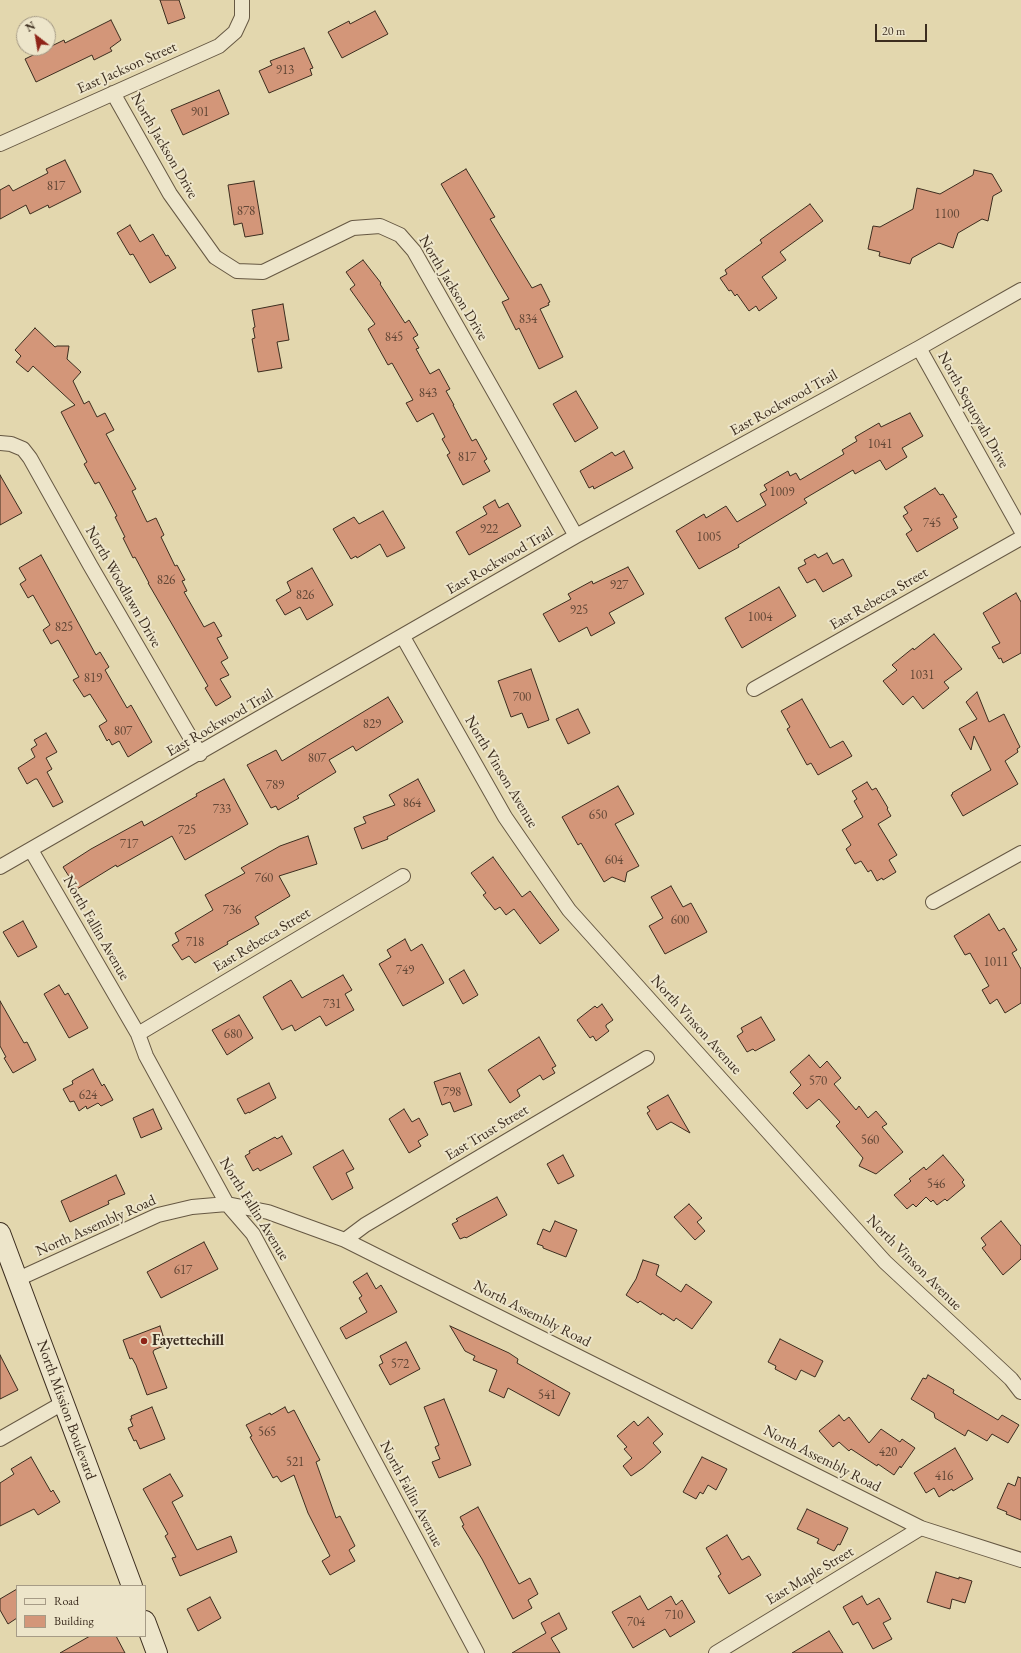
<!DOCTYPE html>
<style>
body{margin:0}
#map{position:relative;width:1021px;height:1653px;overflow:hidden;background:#e3d7ae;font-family:"EB Garamond",serif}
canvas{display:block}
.legend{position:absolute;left:16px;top:1585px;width:130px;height:52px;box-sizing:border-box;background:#ede5ca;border:1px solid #a69b86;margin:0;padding:5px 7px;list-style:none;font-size:12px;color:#3c2d1f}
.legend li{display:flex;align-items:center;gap:8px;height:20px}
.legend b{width:20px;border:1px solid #a69b86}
.north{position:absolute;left:16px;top:16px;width:40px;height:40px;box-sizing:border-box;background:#ede5ca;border:1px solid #a69b86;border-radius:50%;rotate:329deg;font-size:11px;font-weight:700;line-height:16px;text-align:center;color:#3c2d1f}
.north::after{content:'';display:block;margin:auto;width:14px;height:18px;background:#8f2418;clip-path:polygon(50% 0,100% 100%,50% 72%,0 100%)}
.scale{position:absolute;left:875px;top:24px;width:52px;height:18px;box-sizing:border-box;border:2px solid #3c2d1f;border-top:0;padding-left:5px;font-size:12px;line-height:14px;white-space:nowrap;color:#3c2d1f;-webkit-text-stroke:3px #ede5ca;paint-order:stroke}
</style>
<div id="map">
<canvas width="1021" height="1653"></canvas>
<ul class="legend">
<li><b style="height:5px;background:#ede5ca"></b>Road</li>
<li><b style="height:11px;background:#d39679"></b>Building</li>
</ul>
<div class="north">N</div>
<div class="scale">20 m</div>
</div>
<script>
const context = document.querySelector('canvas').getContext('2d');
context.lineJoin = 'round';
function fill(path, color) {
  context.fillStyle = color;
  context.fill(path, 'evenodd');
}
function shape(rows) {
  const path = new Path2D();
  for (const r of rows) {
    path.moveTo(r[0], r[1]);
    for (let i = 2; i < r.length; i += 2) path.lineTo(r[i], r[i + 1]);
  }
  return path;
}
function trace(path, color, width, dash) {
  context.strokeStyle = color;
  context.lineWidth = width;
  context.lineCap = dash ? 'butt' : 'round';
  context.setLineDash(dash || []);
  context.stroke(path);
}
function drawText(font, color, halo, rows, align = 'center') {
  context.font = font + ' "EB Garamond",serif';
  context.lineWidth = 4;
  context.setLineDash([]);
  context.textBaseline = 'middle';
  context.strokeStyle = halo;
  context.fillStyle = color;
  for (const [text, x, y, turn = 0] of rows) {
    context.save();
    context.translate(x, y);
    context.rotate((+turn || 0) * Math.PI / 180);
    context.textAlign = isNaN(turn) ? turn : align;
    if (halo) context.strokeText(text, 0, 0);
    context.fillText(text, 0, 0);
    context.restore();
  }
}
const building = shape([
 [160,0,179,0,185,18,168,24,160,0],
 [375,11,388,34,342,58,328,32,349,21,350,24,375,11],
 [111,20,121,40,110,48,112,51,94,60,92,55,36,82,25,59,64,40,65,43,111,20],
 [304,48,313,68,310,69,312,75,269,93,259,71,272,65,270,61,304,48],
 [219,90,229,114,183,135,171,110,219,90],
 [65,160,81,192,49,208,48,205,30,214,26,205,0,219,0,190,9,185,13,191,48,173,46,169,65,160],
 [466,169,495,217,490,219,532,288,541,284,550,302,548,303,549,305,540,309,563,357,539,369,519,328,516,330,502,302,509,299,441,184,466,169],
 [974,170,992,174,1002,191,993,196,988,221,982,219,958,233,953,248,939,243,912,258,910,264,879,256,880,252,868,249,873,226,880,227,913,209,917,188,940,194,973,175,974,170],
 [254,181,263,234,245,237,242,223,234,225,228,185,254,181],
 [810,204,823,221,780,252,786,260,762,277,777,298,759,311,756,306,749,311,737,294,735,296,731,290,729,291,720,278,727,274,725,270,762,243,760,240,810,204],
 [130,225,140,242,153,234,166,256,168,255,176,268,150,283,133,254,130,255,117,233,130,225],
 [363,260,381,283,380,284,405,323,409,320,418,335,413,338,419,348,416,349,430,374,439,369,450,389,446,391,454,405,453,405,472,441,476,439,487,459,484,461,490,471,463,485,447,455,450,453,442,439,445,437,433,413,417,422,406,403,413,400,392,363,388,365,368,329,375,324,350,289,355,285,346,272,363,260],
 [283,304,289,340,277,342,282,368,258,372,252,339,255,338,253,328,255,327,252,310,283,304],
 [35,328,55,347,57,346,69,346,67,359,81,372,73,381,84,404,89,401,97,417,105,413,114,430,106,434,136,489,132,491,147,522,156,518,164,535,161,537,175,566,177,565,185,580,182,581,187,591,184,592,204,627,214,622,222,636,217,638,228,658,221,662,229,675,220,679,231,697,216,706,205,688,208,686,148,583,149,583,135,557,133,558,123,538,125,537,115,517,117,516,99,482,95,484,84,464,87,462,61,412,75,405,33,366,28,372,16,362,21,356,15,350,35,328],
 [576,391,598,428,575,442,553,404,576,391],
 [910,413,923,436,902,448,907,457,886,470,880,460,855,474,853,470,804,499,807,503,738,545,739,547,699,569,676,531,704,514,706,518,726,506,737,522,766,505,760,494,767,490,764,485,788,471,790,476,796,473,800,480,844,454,842,450,857,441,855,437,879,423,881,427,910,413],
 [624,451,633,468,594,489,593,486,589,488,580,471,612,452,615,456,624,451],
 [0,475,22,513,0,525,0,475],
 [935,488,940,495,943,494,957,517,953,519,958,528,917,552,906,534,912,530,903,516,908,513,904,507,935,488],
 [495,500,499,508,508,503,521,526,469,555,456,532,487,514,483,507,495,500],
 [383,511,405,548,387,557,380,544,357,558,356,556,351,559,333,529,354,517,359,524,383,511],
 [827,553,833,564,843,559,852,576,823,592,815,579,807,583,798,568,806,564,804,560,815,554,818,558,827,553],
 [41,555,96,655,100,652,109,667,105,670,127,708,131,705,152,742,128,757,119,741,112,745,109,739,107,741,99,726,107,721,90,694,84,697,73,680,79,677,58,640,51,644,43,630,50,625,33,595,28,598,20,584,26,580,19,568,41,555],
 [628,567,644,594,609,613,615,623,591,636,587,627,559,642,543,614,571,599,568,594,592,581,593,584,628,567],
 [312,568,333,605,307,620,300,607,285,615,276,600,291,591,287,582,312,568],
 [779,587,796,616,742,648,725,618,779,587],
 [1016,593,1021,602,1021,653,1003,663,1001,658,999,659,992,647,1000,643,983,613,1016,593],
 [934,634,962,669,944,682,949,688,923,709,913,696,903,705,883,681,897,670,892,665,913,648,914,650,934,634],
 [531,669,549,720,528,728,522,713,511,717,498,681,531,669],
 [977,692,989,722,1004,714,1020,747,1017,749,1018,752,1005,761,1018,784,963,816,951,795,953,794,952,793,991,770,974,736,971,750,959,729,977,719,966,702,977,692],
 [388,697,403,722,356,751,353,746,329,760,336,772,297,796,299,798,278,810,276,806,271,808,247,765,276,750,282,761,388,697],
 [802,699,830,748,843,741,852,756,818,775,811,763,807,765,787,729,790,727,781,711,802,699],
 [578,709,590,733,568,744,556,719,578,709],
 [46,733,57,752,46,758,52,769,47,772,63,802,53,807,37,779,35,779,27,784,18,768,35,757,31,749,37,745,34,740,46,733],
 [224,779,248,824,185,860,172,836,117,867,116,865,77,889,63,867,91,849,142,821,144,826,197,796,196,794,224,779],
 [418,779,435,811,387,837,388,839,362,849,354,828,366,823,363,817,395,805,389,795,418,779],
 [867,782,872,790,876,788,888,808,887,809,891,816,878,824,897,855,889,860,896,872,883,880,882,878,877,881,871,870,868,872,861,861,855,864,846,849,851,845,842,830,863,817,854,801,857,799,852,791,867,782],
 [618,786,634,814,615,824,639,866,627,872,625,882,612,877,604,882,581,843,578,845,562,817,618,786],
 [308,836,317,864,279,876,290,896,255,917,259,924,227,942,228,944,195,963,189,956,182,960,172,945,179,941,175,933,213,910,205,895,245,873,241,868,280,846,308,836],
 [493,857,522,897,530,891,559,930,540,944,514,909,506,915,500,907,495,910,483,895,486,893,471,873,493,857],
 [671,886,683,907,691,903,707,932,665,954,649,926,663,918,651,897,671,886],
 [989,914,999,931,1004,928,1017,950,1012,953,1021,969,1021,1003,1005,1013,997,999,990,1004,982,990,989,986,970,953,965,955,954,936,989,914],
 [23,921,37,947,18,957,3,932,23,921],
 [405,939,411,951,422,944,444,983,403,1006,379,964,391,957,387,950,405,939],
 [464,970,478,995,463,1004,449,979,464,970],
 [343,975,352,990,345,994,354,1010,326,1026,320,1016,295,1031,292,1025,282,1030,263,997,291,980,302,998,343,975],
 [59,985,65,995,68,993,88,1028,69,1038,44,994,59,985],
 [0,1001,24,1043,27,1042,36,1060,13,1073,4,1058,6,1057,0,1046,0,1001],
 [602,1004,613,1020,606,1025,606,1027,609,1031,596,1041,593,1036,590,1038,577,1020,595,1006,597,1008,602,1004],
 [239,1015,253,1038,227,1055,212,1030,239,1015],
 [761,1017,775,1040,755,1051,753,1049,747,1052,737,1036,743,1032,741,1028,761,1017],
 [539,1037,556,1066,552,1068,555,1073,543,1080,540,1075,517,1090,520,1096,510,1103,488,1070,539,1037],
 [809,1055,820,1068,827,1061,841,1078,834,1084,856,1110,859,1106,868,1118,876,1111,887,1124,882,1127,903,1152,876,1174,859,1166,863,1158,836,1126,840,1122,819,1099,807,1109,793,1093,801,1085,790,1072,809,1055],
 [93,1069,102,1086,104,1084,113,1100,101,1106,98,1103,87,1109,86,1106,79,1111,74,1101,70,1102,63,1089,73,1084,72,1081,75,1079,93,1069],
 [460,1073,472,1105,454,1112,450,1102,442,1105,434,1082,460,1073],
 [269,1083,276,1098,249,1113,249,1112,245,1114,237,1099,269,1083],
 [668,1095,690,1133,671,1122,657,1130,647,1113,650,1111,647,1107,668,1095],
 [153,1109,162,1129,141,1138,133,1118,153,1109],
 [404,1109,412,1122,419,1118,428,1135,418,1141,421,1146,409,1153,389,1119,404,1109],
 [282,1136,292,1154,260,1171,258,1168,253,1171,245,1156,250,1153,249,1151,275,1137,277,1139,282,1136],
 [343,1150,354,1169,346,1173,353,1188,332,1200,313,1167,343,1150],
 [563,1155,574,1176,558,1184,547,1164,563,1155],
 [943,1155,964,1180,962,1182,965,1186,947,1201,945,1199,937,1205,933,1200,931,1202,926,1197,916,1207,913,1204,907,1209,894,1195,911,1181,909,1179,924,1167,926,1170,943,1155],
 [116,1175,125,1194,108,1201,109,1204,70,1222,61,1201,116,1175],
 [497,1197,507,1215,466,1238,465,1237,460,1239,452,1224,458,1221,456,1219,497,1197],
 [689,1204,702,1218,697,1222,705,1231,695,1240,674,1217,689,1204],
 [555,1221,577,1230,566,1257,543,1248,543,1246,537,1244,543,1229,550,1232,555,1221],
 [1001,1221,1021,1246,1021,1259,1003,1275,982,1248,986,1245,981,1238,1001,1221],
 [204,1242,218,1269,161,1298,147,1272,204,1242],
 [643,1260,659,1265,656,1275,681,1292,686,1284,712,1302,692,1329,676,1318,674,1321,662,1313,661,1315,640,1301,638,1303,626,1295,636,1279,643,1260],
 [367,1273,376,1289,381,1285,397,1312,346,1339,340,1328,367,1312,359,1298,362,1296,353,1282,367,1273],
 [160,1326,166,1345,154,1350,153,1352,167,1388,147,1395,136,1365,132,1358,130,1359,123,1340,160,1326],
 [450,1326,509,1353,518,1359,517,1363,570,1393,559,1416,508,1388,504,1398,489,1391,497,1370,473,1360,475,1356,465,1351,450,1326],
 [780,1339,823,1361,815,1377,801,1370,796,1380,775,1369,776,1366,768,1362,780,1339],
 [406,1342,420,1369,390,1385,379,1365,383,1363,380,1356,406,1342],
 [0,1355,18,1390,0,1399,0,1355],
 [928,1375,954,1390,953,1393,998,1420,1002,1415,1019,1425,1008,1443,992,1434,987,1441,968,1430,965,1436,935,1418,934,1413,911,1399,923,1378,926,1379,928,1375],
 [444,1399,471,1465,439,1478,432,1462,440,1459,435,1447,439,1445,424,1407,444,1399],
 [152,1407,165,1439,140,1449,136,1440,134,1441,128,1428,133,1426,130,1419,132,1419,131,1416,152,1407],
 [285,1407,288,1413,294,1410,320,1460,316,1462,336,1518,340,1516,355,1546,349,1550,355,1561,330,1575,322,1561,330,1556,308,1513,294,1475,281,1482,277,1476,273,1478,250,1437,252,1436,246,1425,270,1413,271,1415,285,1407],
 [839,1415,844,1421,849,1417,869,1443,881,1429,900,1442,902,1439,915,1448,901,1468,900,1466,894,1475,878,1464,877,1466,851,1449,849,1451,839,1442,833,1447,819,1431,839,1415],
 [648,1417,663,1434,653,1443,661,1452,643,1468,631,1476,623,1466,632,1458,624,1449,627,1447,617,1436,634,1421,638,1426,648,1417],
 [955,1448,973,1479,953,1491,952,1489,939,1497,934,1488,926,1493,914,1473,955,1448],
 [31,1457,51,1492,53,1490,60,1502,38,1515,34,1509,0,1526,0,1483,14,1474,11,1469,31,1457],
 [702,1457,727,1469,716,1490,708,1485,703,1494,700,1492,696,1499,683,1492,702,1457],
 [170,1474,183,1496,172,1502,197,1550,231,1536,237,1552,180,1576,172,1558,176,1557,165,1536,168,1534,143,1489,170,1474],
 [1018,1477,1021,1478,1021,1520,1006,1514,1007,1512,997,1508,1008,1483,1015,1486,1018,1477],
 [478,1507,519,1584,530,1578,538,1594,528,1600,532,1608,513,1619,482,1559,462,1526,464,1525,460,1517,478,1507],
 [807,1509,848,1528,840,1545,838,1544,834,1551,817,1543,819,1539,797,1529,807,1509],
 [727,1535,742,1560,749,1556,761,1575,729,1594,718,1576,721,1574,706,1548,727,1535],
 [936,1572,959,1579,959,1577,972,1581,965,1603,952,1599,950,1609,927,1602,936,1572],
 [17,1589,17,1618,8,1624,0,1610,0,1599,17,1589],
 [640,1596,648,1610,671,1596,676,1605,682,1600,695,1622,670,1637,665,1629,633,1648,612,1612,640,1596],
 [862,1596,867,1605,879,1598,891,1619,883,1623,892,1639,873,1649,858,1622,853,1625,843,1607,862,1596],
 [210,1597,221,1618,198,1631,187,1609,210,1597],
 [559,1613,567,1629,551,1638,560,1653,512,1653,546,1633,541,1623,559,1613],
 [829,1631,843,1653,792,1653,829,1631],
 [90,1636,116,1636,125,1653,60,1653,90,1636]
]);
const street = shape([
 [113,93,170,194,215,257,237,271,263,272,353,228,380,226,400,235,414,251,576,536],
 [0,144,219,46,235,32,242,17,242,0],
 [919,348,1021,530],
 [0,443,11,444,23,449,30,458,90,565,200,754],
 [403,637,505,817,569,910,885,1262,1011,1379,1021,1392],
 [754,689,1021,538],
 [31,850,138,1034,146,1056,227,1204,253,1234,477,1653],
 [0,867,576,536,919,348,1021,290],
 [933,902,1021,853],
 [138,1034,403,876],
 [345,1240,365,1225,647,1058],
 [18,1279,158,1215,192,1207,227,1204,268,1212,345,1240,921,1528,1021,1560],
 [0,1439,63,1403],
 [716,1653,921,1528]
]);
const secondary = shape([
 [0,1233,132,1586],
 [145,1621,157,1653]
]);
const markers = [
 [144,1341,4,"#8f2418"]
];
const numberNames = [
 ["913",285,70],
 ["901",200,112],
 ["817",56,186],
 ["878",246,211],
 ["1100",947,214],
 ["834",528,319],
 ["845",394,337],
 ["843",428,393],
 ["1041",880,444],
 ["817",467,457],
 ["1009",782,492],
 ["745",932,523],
 ["922",489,529],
 ["1005",709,537],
 ["826",166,580],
 ["927",619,585],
 ["826",305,595],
 ["925",579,610],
 ["1004",760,617],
 ["825",64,627],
 ["1031",922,675],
 ["819",93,678],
 ["700",522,697],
 ["829",372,724],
 ["807",123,731],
 ["807",317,758],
 ["789",275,785],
 ["864",412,803],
 ["733",222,809],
 ["650",598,815],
 ["725",187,830],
 ["717",129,844],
 ["604",614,860],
 ["760",264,878],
 ["736",232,910],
 ["600",680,920],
 ["718",195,942],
 ["1011",996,962],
 ["749",405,970],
 ["731",332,1004],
 ["680",233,1034],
 ["570",818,1081],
 ["798",452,1092],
 ["624",88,1095],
 ["560",870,1140],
 ["546",936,1184],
 ["617",183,1270],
 ["572",400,1364],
 ["541",547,1395],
 ["565",267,1432],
 ["420",888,1452],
 ["521",295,1462],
 ["416",944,1476],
 ["710",674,1615],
 ["704",636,1622]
];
const streetNames = [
 ["East Jackson Street",127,68,-24],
 ["North Jackson Drive",164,146,60],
 ["North Jackson Drive",453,288,59],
 ["East Rockwood Trail",784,403,-29],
 ["North Sequoyah Drive",973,410,61],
 ["East Rockwood Trail",500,561,-30],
 ["North Woodlawn Drive",123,587,60],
 ["East Rebecca Street",879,599,-30],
 ["East Rockwood Trail",220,723,-30],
 ["North Vinson Avenue",501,772,59],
 ["North Fallin Avenue",96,928,60],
 ["East Rebecca Street",262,940,-31],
 ["North Vinson Avenue",696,1025,48],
 ["East Trust Street",487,1133,-31],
 ["North Fallin Avenue",254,1209,58],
 ["North Assembly Road",96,1226,-24],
 ["North Vinson Avenue",914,1263,45],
 ["North Assembly Road",532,1314,27],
 ["North Mission Boulevard",66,1410,70],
 ["North Assembly Road",822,1459,27],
 ["North Fallin Avenue",411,1494,62],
 ["East Maple Street",810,1576,-31]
];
const poiNames = [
 ["Fayettechill",152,1341]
];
fill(building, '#d39679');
trace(building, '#3c2d1f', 1);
trace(street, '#665843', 16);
trace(secondary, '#3c2d1f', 22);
trace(street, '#ede5ca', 14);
trace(secondary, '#ede5ca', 20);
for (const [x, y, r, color] of markers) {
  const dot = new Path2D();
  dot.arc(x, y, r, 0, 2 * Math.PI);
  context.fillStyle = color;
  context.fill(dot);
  trace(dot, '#ede5ca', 1.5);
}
drawText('13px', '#624736', null, numberNames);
drawText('15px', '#3c2d1f', '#ede5ca', streetNames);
drawText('bold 15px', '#3c2d1f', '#ede5ca', poiNames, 'left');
</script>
